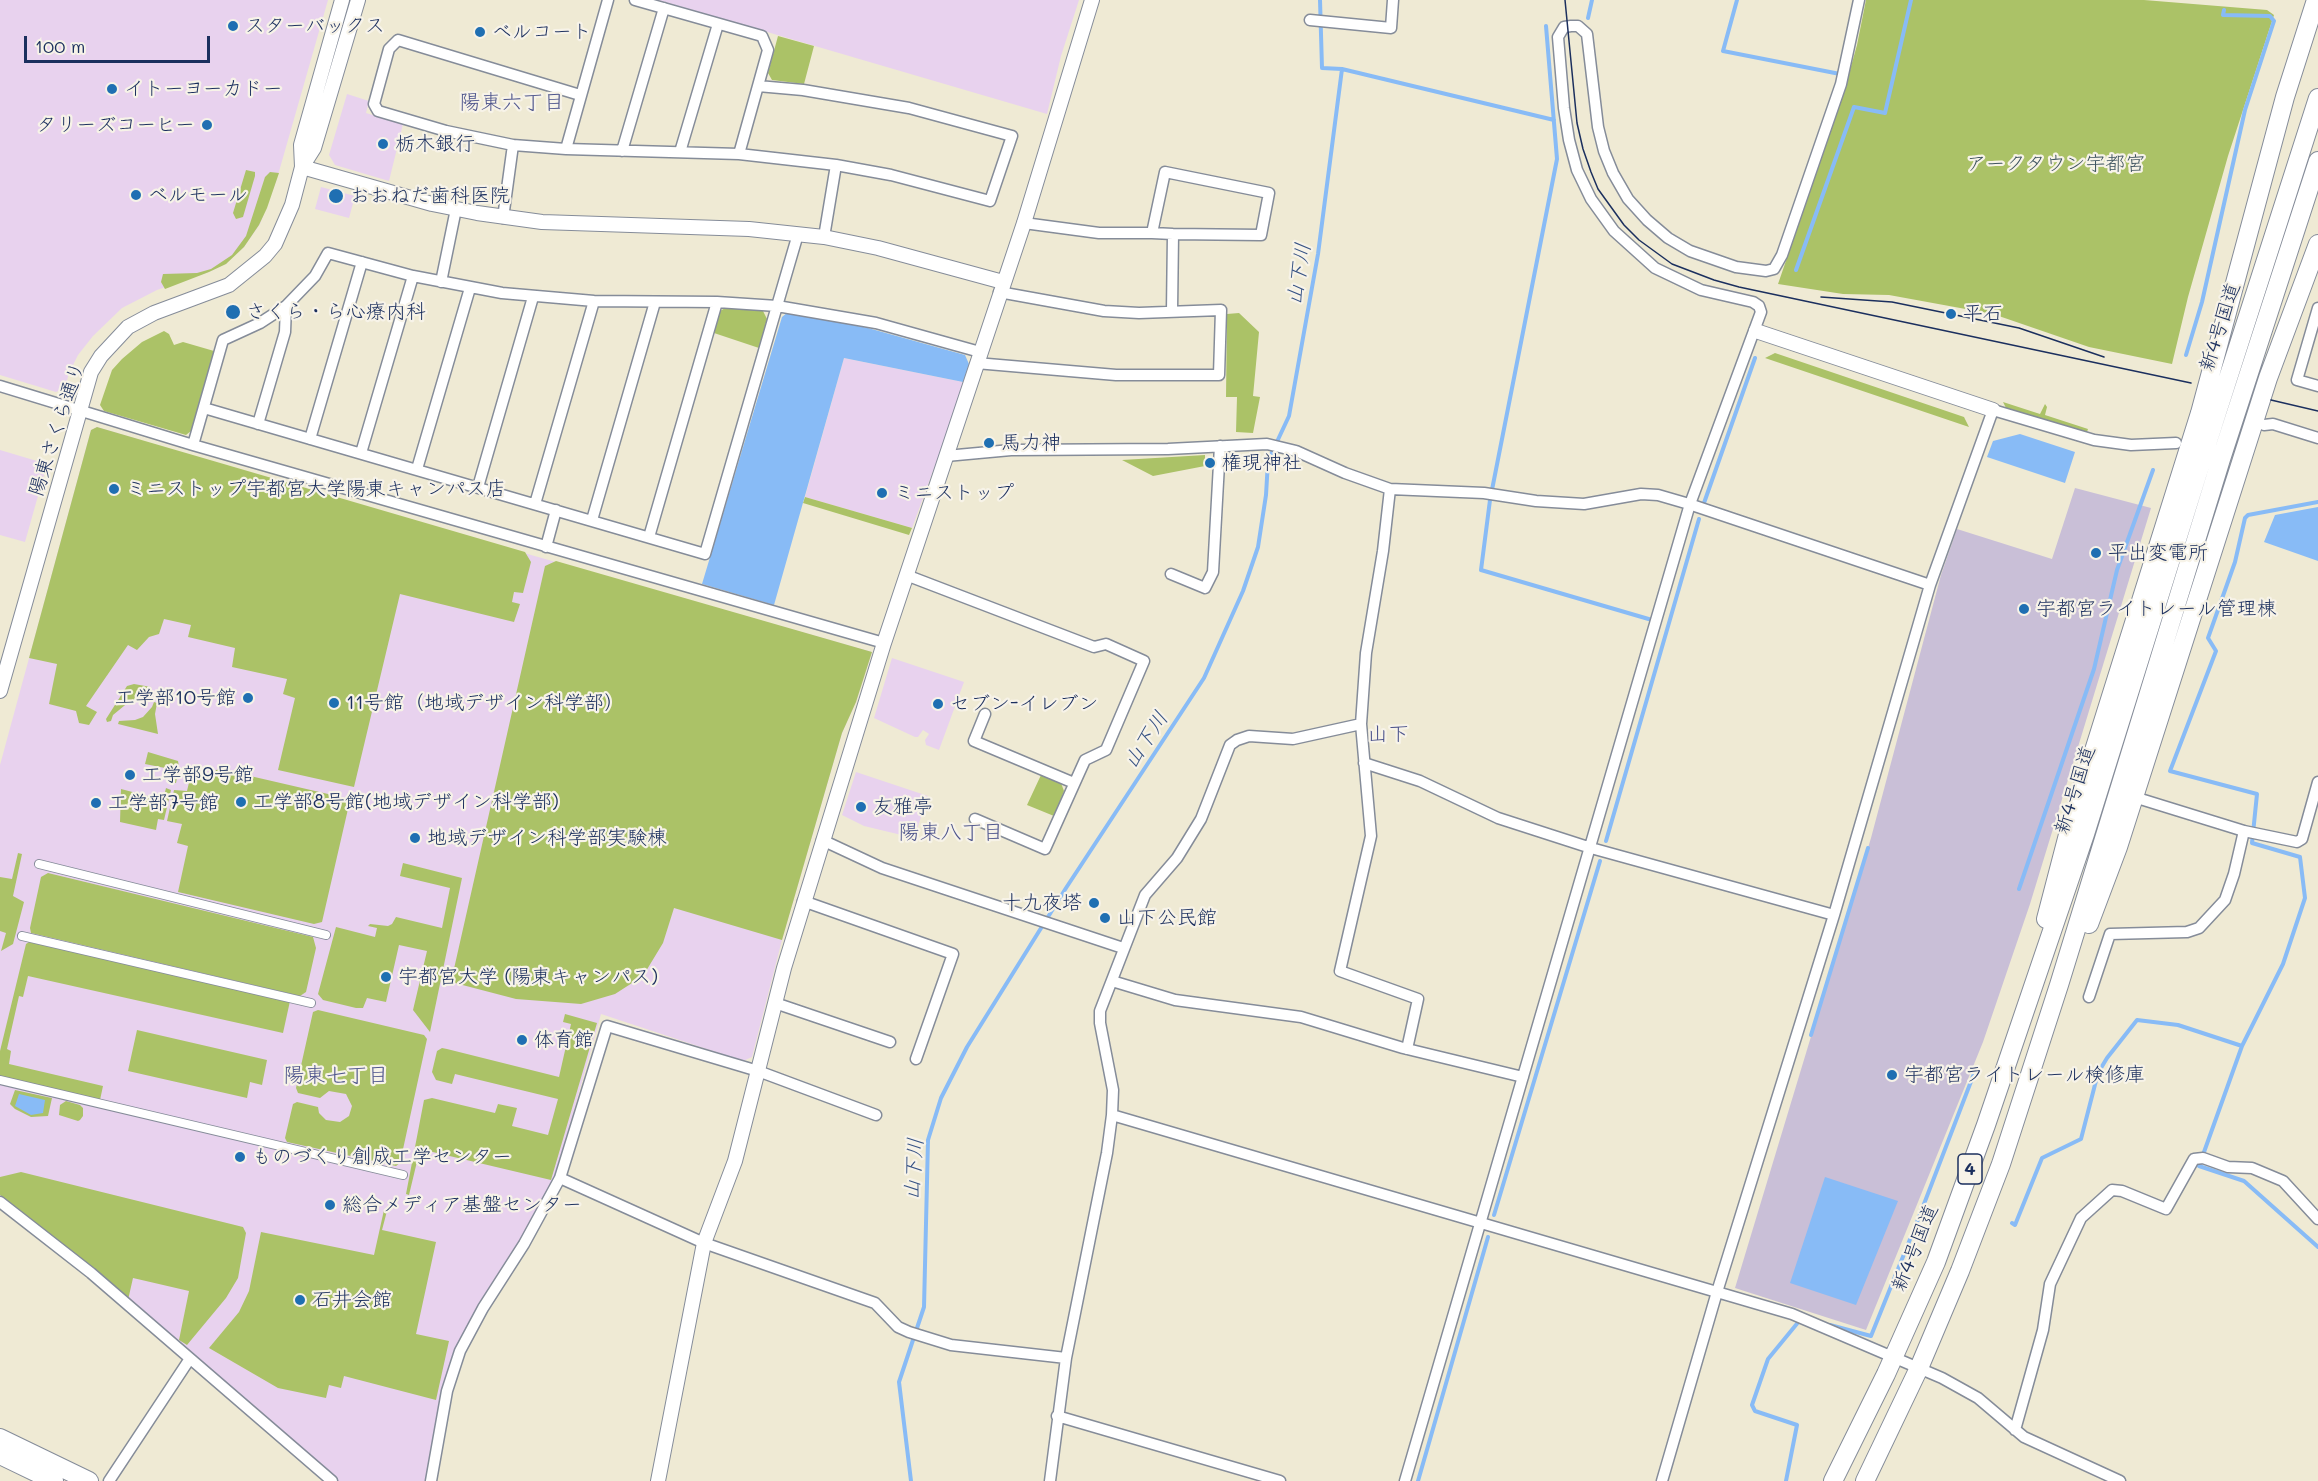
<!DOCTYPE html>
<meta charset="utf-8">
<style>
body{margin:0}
#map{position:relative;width:2318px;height:1481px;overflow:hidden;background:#efead4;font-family:Mali,sans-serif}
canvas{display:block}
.scale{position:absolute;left:24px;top:36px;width:186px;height:27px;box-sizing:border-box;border:3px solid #1b2f5e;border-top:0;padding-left:8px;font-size:18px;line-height:21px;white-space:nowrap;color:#1b2f5e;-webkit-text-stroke:4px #f7f3e8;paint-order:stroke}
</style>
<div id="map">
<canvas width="2318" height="1481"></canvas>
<div class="scale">100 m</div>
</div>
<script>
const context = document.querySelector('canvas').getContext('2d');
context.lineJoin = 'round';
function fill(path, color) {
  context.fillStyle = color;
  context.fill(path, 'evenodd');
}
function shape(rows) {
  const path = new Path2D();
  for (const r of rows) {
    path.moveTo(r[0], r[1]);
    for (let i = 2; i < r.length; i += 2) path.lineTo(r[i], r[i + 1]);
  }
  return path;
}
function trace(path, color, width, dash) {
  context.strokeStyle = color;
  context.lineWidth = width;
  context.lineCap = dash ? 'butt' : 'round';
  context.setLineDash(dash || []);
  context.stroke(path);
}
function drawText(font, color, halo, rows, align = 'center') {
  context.font = font + ' Mali,"Klee One",sans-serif';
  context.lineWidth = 4.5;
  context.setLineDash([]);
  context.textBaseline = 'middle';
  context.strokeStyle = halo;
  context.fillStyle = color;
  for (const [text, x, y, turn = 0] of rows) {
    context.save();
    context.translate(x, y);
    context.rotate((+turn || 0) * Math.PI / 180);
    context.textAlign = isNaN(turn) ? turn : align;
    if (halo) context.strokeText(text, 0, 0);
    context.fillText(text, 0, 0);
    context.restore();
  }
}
const built = shape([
 [0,0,328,0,276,182,260,224,244,247,226,264,209,272,157,290,122,308,93,336,78,355,69,373,65,388,56,392,0,375],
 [658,0,1079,0,1061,56,1047,114],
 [347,94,369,101,366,113,403,124,389,181,335,165,329,155],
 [321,187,355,196,349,218,315,209],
 [844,358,963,382,950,425,912,528,805,497],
 [97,427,141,440,141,444,872,652,856,702,842,733,782,940,752,1057,743,1061,601,1014,553,1185,464,1335,428,1481,338,1481,0,1194,0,765,91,430],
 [0,450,47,464,25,542,0,535],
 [892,658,964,682,939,750,926,745,925,740,929,734,923,730,918,737,915,737,874,718],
 [856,772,928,796,914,838,864,826,842,815]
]);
const industrial = shape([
 [2075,488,2151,508,2030,904,1983,1042,1866,1330,1735,1288,1871,838,1941,575,1957,529,2052,559]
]);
const green = shape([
 [1866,0,2144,0,2267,10,2274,15,2228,156,2188,297,2172,364,2089,347,1993,314,1889,295,1843,294,1778,284,1843,95,1857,45],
 [778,36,814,46,804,84,772,80,768,73],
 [246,170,255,172,255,176,243,217,236,219,233,213],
 [270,172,279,173,267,208,259,225,244,247,226,264,209,272,165,289,161,282,163,274,197,273,211,269,232,255,246,236,265,177],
 [727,307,763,311,767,319,759,348,714,333,720,311],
 [1239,313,1259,332,1253,396,1260,397,1253,433,1236,432,1237,397,1226,397,1227,314],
 [164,331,169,334,174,345,183,342,214,351,191,431,186,435,104,411,100,405,112,370,122,359,142,342],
 [1775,353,1964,417,1969,427,1765,358],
 [2003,402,2040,414,2045,404,2047,407,2045,415,2088,429,2086,435,2007,410],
 [97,427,525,552,531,562,523,593,514,592,512,602,520,604,514,622,400,594,354,787,278,770,295,698,283,694,287,679,232,667,235,648,188,637,191,625,164,619,159,634,149,637,137,650,128,645,86,706,97,712,89,725,79,723,76,711,49,704,57,664,29,658,91,430],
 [1205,455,1205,466,1153,476,1122,460],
 [805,497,912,528,909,535,803,503],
 [556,561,872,652,856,702,842,733,782,940,674,908,663,943,643,976,615,994,581,1004,516,999,451,982,545,566],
 [134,684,151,687,152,695,130,701,113,715,111,721,107,722,106,719,127,686],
 [154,702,157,703,155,714,158,734,118,724,119,721,135,720,143,717,152,707],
 [148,752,178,761,179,767,176,783,168,781,170,769,145,764],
 [220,769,341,797,348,802,348,809,322,922,314,924,178,892,188,846,177,843,182,824,167,821,174,790,187,791,191,774,212,779,216,770],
 [1041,775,1061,783,1064,791,1054,816,1027,805],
 [166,788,171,790,164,820,158,819,156,830,120,822,121,789,163,800],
 [18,853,22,854,13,896,24,902,13,944,1,951,6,933,0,931,0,877,12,879],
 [403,863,462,878,430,1032,413,1010,427,951,399,945,386,1002,367,998,363,1008,356,1008,323,1000,318,994,336,927,375,937,377,928,368,926,370,924,388,926,392,924,396,917,442,928,450,888,400,876],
 [48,873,313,937,316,948,306,992,300,996,31,933,30,928,41,877],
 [29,942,290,1001,283,1033,28,976,23,997,19,996,7,1049,11,1051,9,1064,103,1086,100,1100,0,1077,0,1051,26,944],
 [318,1010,424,1035,427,1039,400,1163,396,1166,287,1142,285,1138,293,1104,297,1102,318,1107,319,1113,326,1120,340,1122,349,1116,352,1106,346,1094,329,1091,320,1098,298,1093,296,1088,313,1012],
 [565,1014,597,1023,551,1180,420,1149,409,1195,406,1194,424,1100,432,1098,495,1113,498,1104,517,1108,512,1126,548,1135,558,1099,455,1074,452,1084,436,1080,432,1072,437,1051,442,1048,447,1049,559,1077,571,1024,563,1022],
 [137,1030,267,1060,262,1085,250,1082,247,1098,128,1071],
 [15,1090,52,1098,48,1116,31,1117,15,1109,10,1104],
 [66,1101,80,1105,83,1108,83,1116,80,1120,78,1121,59,1115,60,1105],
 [21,1172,243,1227,246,1233,238,1278,226,1298,187,1345,179,1340,189,1291,133,1278,128,1300,0,1195,0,1177],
 [384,1210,387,1211,382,1230,436,1242,416,1334,449,1341,436,1400,344,1376,341,1388,329,1385,326,1398,278,1388,209,1348,239,1312,249,1291,261,1232,374,1255]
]);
const water = shape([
 [788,312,868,328,965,355,969,364,963,382,844,358,774,605,702,584,782,317],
 [2020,434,2075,452,2065,483,1987,457,1993,441],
 [2318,507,2318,561,2264,542,2275,515],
 [19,1094,45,1100,43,1113,31,1115,15,1106],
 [1825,1177,1898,1201,1856,1305,1790,1283]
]);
const stream = shape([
 [1737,0,1723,51,1840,74,1839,76],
 [1588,18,1592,0],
 [1546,26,1557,159,1490,500,1481,570,1652,620],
 [1342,69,1554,120],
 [1796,270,1854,107,1885,113,1911,0],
 [2186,355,2202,302,2245,110,2274,21,2270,16,2223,15,2224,10],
 [1704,503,1755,358],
 [1606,841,1699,519],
 [2019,889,2094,669,2117,570,2153,470],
 [1811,1035,1868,848],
 [2242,1046,2199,1166,2244,1181,2318,1247],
 [1494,1215,1600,861],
 [2012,1223,2015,1225,2042,1158,2081,1139,2098,1073,2107,1058,2137,1020,2178,1025,2242,1046,2283,964,2305,898,2300,857,2252,843,2257,794,2170,771,2216,651,2208,638,2235,562,2245,518,2248,515,2318,502],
 [1830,1325,1871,1336,1919,1217,1975,1071],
 [911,1481,899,1382,924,1307,928,1140,941,1098,967,1047,1066,888,1204,678,1243,591,1258,547,1266,495,1268,461,1289,416,1318,254,1342,69,1322,68,1320,0],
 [1418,1481,1488,1237],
 [1786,1481,1797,1425,1755,1411,1752,1405,1768,1359,1800,1320]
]);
const pedestrian = shape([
 [39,864,326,935],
 [22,936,311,1003],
 [0,1080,403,1175]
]);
const minor = shape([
 [635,0,762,36,768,50,739,154,836,165,891,175,990,201,1012,136,909,108,803,90,758,86],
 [1310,20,1391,28,1393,0],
 [513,145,446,131,378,111,374,104,389,49,398,40,580,95],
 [566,149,608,0],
 [622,151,664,8],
 [680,152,718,24],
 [503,218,513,145,566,149,739,154],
 [1024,223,1099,233,1152,233,1173,234,1261,235,1269,193,1165,172,1152,233],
 [824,237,836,165],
 [441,282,456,209],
 [2318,308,2297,380,2318,386],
 [1172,311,1173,234],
 [976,363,1116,375,1219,375,1221,310,1139,313,1104,311,999,292],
 [0,386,193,445,884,643],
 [204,408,705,554,777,306,876,323,980,352],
 [258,424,285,332,286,306],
 [2264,425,2273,424,2318,438],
 [310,439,362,262],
 [193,445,223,340,260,323,286,306,315,276,328,253,413,276,502,293,594,301,717,302,777,306,798,234],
 [361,453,413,276],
 [946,456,1011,450,1168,449,1267,444,1296,451,1345,473,1390,489,1484,493,1536,501,1584,504,1641,494,1658,495,1689,504,1930,585],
 [417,469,470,288],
 [478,487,533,297],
 [535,504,594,301],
 [592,520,655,302],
 [649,537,717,302],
 [546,547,556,510],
 [1171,574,1205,588,1213,572,1220,446],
 [906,575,1094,647,1106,644,1144,661,1106,750,1085,760,1045,849,975,819],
 [985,714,974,741,1074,783],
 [1361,724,1371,836,1340,971,1418,999,1407,1049],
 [1364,763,1420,781,1498,818,1591,848,1834,915],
 [2134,797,2244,831],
 [822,840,882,868,1123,948],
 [803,901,953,954,916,1059],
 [1112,981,1175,1000,1301,1017,1403,1048,1523,1077],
 [2089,997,2110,934,2187,932,2199,928,2225,900,2234,874,2244,831,2297,842,2302,839,2318,782],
 [775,1003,890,1042],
 [1112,1115,1792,1314,1942,1378,1978,1398,2024,1437,2120,1481],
 [560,1178,704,1243,875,1303,898,1327,909,1332,951,1345,1066,1358],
 [0,1202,91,1273,332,1481],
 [1057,1416,1280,1481],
 [2015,1430,2043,1330,2050,1284,2081,1218,2112,1190,2122,1191,2166,1209,2194,1159,2203,1158,2228,1167,2252,1168,2283,1181,2318,1219],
 [109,1481,189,1360],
 [431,1481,447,1391,460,1351,483,1308,524,1244,560,1178,607,1026,758,1071,876,1115],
 [1050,1481,1066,1358,1107,1153,1112,1115,1113,1090,1100,1023,1100,1011,1145,895,1177,858,1201,819,1230,745,1237,740,1249,736,1293,739,1361,724,1366,653,1383,551,1390,489],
 [1405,1481,1690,504,1761,312,1759,306,1753,302,1701,290,1655,268,1614,231,1591,199,1577,170,1569,140,1564,108,1558,37,1564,27,1571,26,1578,26,1587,34,1598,127,1604,151,1613,173,1628,199,1647,220,1668,238,1690,251,1736,267,1766,271,1774,269,1782,255,1841,84,1859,0],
 [1662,1481,1717,1292,1834,915,1930,585,1993,410,2094,440,2131,445,2176,443]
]);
const tertiary = shape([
 [302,167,432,204,477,213,542,222,749,229,824,237,878,248,1003,282],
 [302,167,314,148,358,0],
 [1756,331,1993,410],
 [0,691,91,372,101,356,128,327,154,313,229,285,265,256,275,244,292,205,302,167,301,145,342,0],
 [658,1481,704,1243,735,1161,784,968,884,643,1024,223,1092,0]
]);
const trunk = shape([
 [2046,919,2070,827,2200,413,2285,97,2316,0],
 [2089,924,2118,847,2268,378,2318,244],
 [0,1438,89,1481],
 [0,1455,54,1481],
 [1833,1481,1886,1374,1936,1262,1986,1125,2085,834,2204,453,2318,98],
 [1865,1481,1919,1368,1960,1271,2001,1164,2059,985,2221,459,2318,161]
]);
const tram = shape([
 [1565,0,1577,123,1583,149,1591,172,1598,189,1624,225,1639,240,1672,264,1714,280,1739,287,2191,383],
 [1821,297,1892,302,2019,328,2104,357],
 [2271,400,2318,411]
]);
const markers = [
 [233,26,6,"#1f6fb2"],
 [480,32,6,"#1f6fb2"],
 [112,89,6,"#1f6fb2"],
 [207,125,6,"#1f6fb2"],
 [383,144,6,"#1f6fb2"],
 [136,195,6,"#1f6fb2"],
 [336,196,8,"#1f6fb2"],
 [233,312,8,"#1f6fb2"],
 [1951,314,6,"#1f6fb2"],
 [989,443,6,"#1f6fb2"],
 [1210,463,6,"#1f6fb2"],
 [114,489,6,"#1f6fb2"],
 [882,493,6,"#1f6fb2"],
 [2096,553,6,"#1f6fb2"],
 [2024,609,6,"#1f6fb2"],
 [248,698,6,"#1f6fb2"],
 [334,703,6,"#1f6fb2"],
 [938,704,6,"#1f6fb2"],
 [130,775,6,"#1f6fb2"],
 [241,802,6,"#1f6fb2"],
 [96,803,6,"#1f6fb2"],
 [861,807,6,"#1f6fb2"],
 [415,838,6,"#1f6fb2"],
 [1094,903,6,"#1f6fb2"],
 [1105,918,6,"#1f6fb2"],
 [386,977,6,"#1f6fb2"],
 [522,1040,6,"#1f6fb2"],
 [1892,1075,6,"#1f6fb2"],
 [240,1157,6,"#1f6fb2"],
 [330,1205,6,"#1f6fb2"],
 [300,1300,6,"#1f6fb2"]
];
const shields = [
 [1970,1169,24]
];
const shieldNames = [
 ["4",1970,1169]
];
const poiNames = [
 ["スターバックス",245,26],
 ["ベルコート",492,32],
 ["イトーヨーカドー",124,89],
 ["タリーズコーヒー",195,125,"right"],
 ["栃木銀行",395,144],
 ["ベルモール",148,195],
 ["おおねだ歯科医院",350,196],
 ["さくら・ら心療内科",246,312],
 ["平石",1963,314],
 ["馬力神",1001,443],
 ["権現神社",1222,463],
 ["ミニストップ宇都宮大学陽東キャンパス店",126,489],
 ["ミニストップ",894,493],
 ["平出変電所",2108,553],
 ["宇都宮ライトレール管理棟",2036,609],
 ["工学部10号館",236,698,"right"],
 ["11号館（地域デザイン科学部）",346,703],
 ["セブン-イレブン",950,704],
 ["工学部9号館",142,775],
 ["工学部8号館(地域デザイン科学部)",253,802],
 ["工学部7号館",108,803],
 ["友雅亭",873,807],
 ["地域デザイン科学部実験棟",427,838],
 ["十九夜塔",1082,903,"right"],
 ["山下公民館",1117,918],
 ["宇都宮大学 (陽東キャンパス)",398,977],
 ["体育館",534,1040],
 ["宇都宮ライトレール検修庫",1904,1075],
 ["ものづくり創成工学センター",252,1157],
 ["総合メディア基盤センター",342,1205],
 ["石井会館",312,1300]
];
const parkNames = [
 ["アークタウン宇都宮",2056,164]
];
const streetNames = [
 ["新4号国道",2220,327,-72],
 ["陽東さくら通り",57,429,-72],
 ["新4号国道",2075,790,-72],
 ["新4号国道",1915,1248,-68]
];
const neighbourhoodNames = [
 ["陽東六丁目",512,103],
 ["山下",1388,735],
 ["陽東八丁目",951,833],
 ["陽東七丁目",336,1076]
];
const waterNames = [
 ["山下川",1299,274,-81],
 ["山下川",1146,740,-57],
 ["山下川",914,1169,-86]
];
fill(built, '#e8d2ee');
fill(industrial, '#c9bfd7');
fill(green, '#abc267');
fill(water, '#88bbf6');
trace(stream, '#88bbf6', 4);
trace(pedestrian, '#858c99', 10);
trace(minor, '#858c99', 13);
trace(tertiary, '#858c99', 16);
trace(trunk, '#858c99', 20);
trace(pedestrian, '#fff', 8);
trace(minor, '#fff', 10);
trace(tertiary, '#fff', 14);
trace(trunk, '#fff', 18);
trace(tram, '#1b2f5e', 1.5);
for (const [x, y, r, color] of markers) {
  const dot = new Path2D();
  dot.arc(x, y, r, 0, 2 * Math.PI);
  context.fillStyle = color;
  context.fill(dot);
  trace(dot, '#f7f3e8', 2);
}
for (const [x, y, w] of shields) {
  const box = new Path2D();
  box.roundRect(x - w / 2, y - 15, w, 30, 4.5);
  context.fillStyle = '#f7f3e8';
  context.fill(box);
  trace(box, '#1b2f5e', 1.5);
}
drawText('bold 18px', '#1b2f5e', null, shieldNames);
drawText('20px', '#1b2f5e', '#f7f3e8', poiNames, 'left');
drawText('20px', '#3f5460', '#f7f3e8', parkNames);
drawText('20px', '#1b2f5e', '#f7f3e8', streetNames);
drawText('21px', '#4d548c', '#f7f3e8', neighbourhoodNames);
drawText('italic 21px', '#365284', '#f7f3e8', waterNames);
</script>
